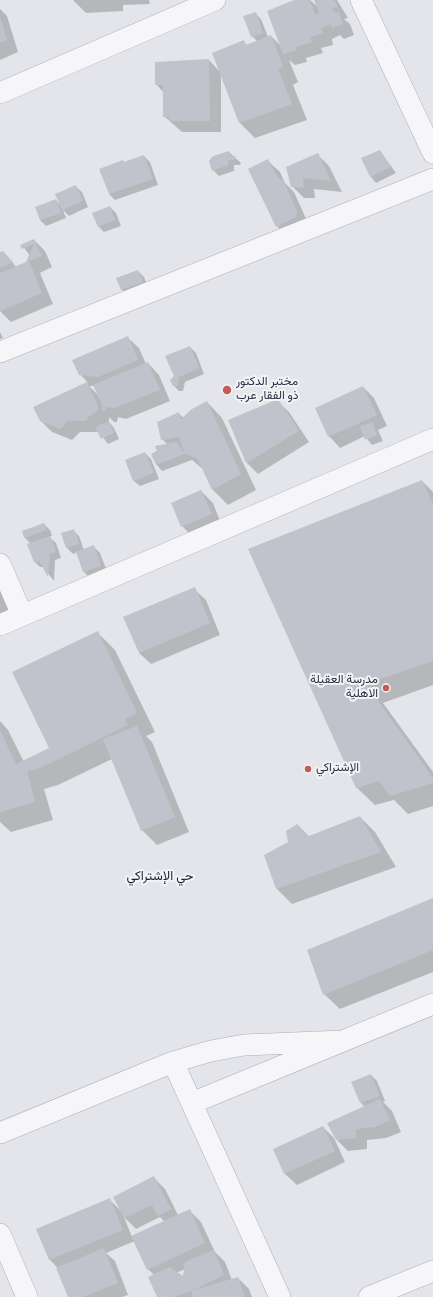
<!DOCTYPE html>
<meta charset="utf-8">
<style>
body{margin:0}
canvas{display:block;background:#e3e5ea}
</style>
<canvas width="433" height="1297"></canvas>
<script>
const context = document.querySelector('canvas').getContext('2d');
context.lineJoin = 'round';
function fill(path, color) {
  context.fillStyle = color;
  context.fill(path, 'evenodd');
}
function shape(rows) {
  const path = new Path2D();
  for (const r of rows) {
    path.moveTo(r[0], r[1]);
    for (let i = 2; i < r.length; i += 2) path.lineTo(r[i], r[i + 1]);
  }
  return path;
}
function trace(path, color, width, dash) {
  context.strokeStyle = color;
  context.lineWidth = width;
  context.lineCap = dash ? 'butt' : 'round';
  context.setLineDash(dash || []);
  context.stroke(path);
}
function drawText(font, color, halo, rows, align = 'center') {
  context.font = font + ' Overpass,Vazirmatn,sans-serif';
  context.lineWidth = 4;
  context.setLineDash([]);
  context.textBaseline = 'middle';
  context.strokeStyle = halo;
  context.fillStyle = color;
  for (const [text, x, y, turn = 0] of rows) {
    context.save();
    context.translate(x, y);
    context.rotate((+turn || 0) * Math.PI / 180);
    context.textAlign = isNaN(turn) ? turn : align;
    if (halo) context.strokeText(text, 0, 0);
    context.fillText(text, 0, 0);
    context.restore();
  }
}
const shadow = shape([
 [73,0,149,0,150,4,123,5,123,11,86,13],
 [297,0,310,0,318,7,315,0,337,0,348,18,344,19,350,24,354,35,344,39,340,35,332,39,333,45,321,48,323,53,306,58,307,62,295,65,289,60,298,82,293,85,307,120,255,138,240,123,221,72,221,132,182,132,164,116,164,93,156,84,156,63,209,60,220,72,243,41,247,45,257,41,252,36,255,13,261,19,268,37,271,36,281,46],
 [0,9,7,16,18,52,0,60],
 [380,151,396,173,376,183,371,177],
 [229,152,241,163,240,165,234,165,234,171,219,176,213,170],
 [317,154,329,166,342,192,314,189,315,198,304,198,292,186],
 [144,156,150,162,158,185,115,200,109,194,125,163],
 [268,161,280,172,285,183,294,192,308,223,288,238,277,226],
 [76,187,82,192,88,207,69,216,63,210,66,218,46,226,40,220,56,200,61,206],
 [110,207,116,213,121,226,104,232,98,226],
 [34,240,45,251,52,267,40,273,53,304,11,322,0,311,0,254,9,258,16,267,27,262,30,256,22,245],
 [138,271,144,277,148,288,128,296,122,290,117,278],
 [0,332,3,338,0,339],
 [127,337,139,348,146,364,148,363,159,375,170,401,126,419,118,417,117,422,114,422,109,417,109,422,114,428,119,439,108,444,99,432,80,432,72,440,52,432,40,420,34,407,88,383,80,374],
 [89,386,95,386,98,395],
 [190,347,196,353,204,374,185,382,183,391,179,391,173,385],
 [363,387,374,398,387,426,378,430,383,441,372,445,365,436,340,448,329,436],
 [277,401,289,412,309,442,258,474,246,462],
 [207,402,222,418,256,490,228,505,213,490,204,470,192,460,162,471,157,465,152,454,167,444,162,439,178,413,184,418],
 [145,453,151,459,159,479,140,486,134,481],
 [422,481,433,492,433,685,383,703,433,772,433,806,408,814,394,800,375,805,356,787,249,549],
 [201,491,213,503,222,526,193,537,182,526],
 [44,524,50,530,52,536,49,537,56,543,61,558,55,560,54,581,43,567,40,567,34,561,31,544,25,538,23,532],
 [73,530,79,536,84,550,94,547,100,553,107,571,90,578,84,572,77,552,73,554,67,548],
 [0,571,21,611,0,613],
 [194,589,206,600,220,635,151,664,139,653],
 [97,632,115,650,155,732,146,736,152,742,189,832,157,845,142,830,112,759,58,785,44,789,53,820,11,832,0,822,0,721,8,730,24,762,50,748],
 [360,817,375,832,396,867,292,904,277,889,309,837],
 [433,900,433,972,340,1009,324,994],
 [371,1075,377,1081,385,1101,383,1102,392,1111,401,1132,386,1138,367,1140,367,1149,348,1151,337,1140,365,1107,361,1103],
 [323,1127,334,1138,345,1162,297,1185,285,1174,274,1150],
 [154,1178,165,1189,178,1215,189,1210,201,1222,215,1252,225,1262,232,1280,238,1278,249,1289,252,1297,158,1297,154,1275,148,1269,135,1241,106,1253,115,1261,128,1295,122,1297,69,1297,58,1268,50,1260,37,1229,110,1200,120,1210],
 [124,1217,136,1229,160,1217,165,1222,132,1237],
 [185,1269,184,1278,176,1273]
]);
const building = shape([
 [294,0,309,0,316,15,319,13,314,0,334,0,338,7,332,8,335,13,339,12,343,24,332,28,331,24,321,28,323,33,310,37,312,42,296,47,296,50,283,54,267,11],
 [256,12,263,33,251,37,243,16],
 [0,17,7,40,0,43],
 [271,35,283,66,278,69,292,104,239,123,212,53,244,40,246,45],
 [209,59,210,121,169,121,169,117,163,117,163,85,155,85,155,62],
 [380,150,391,167,370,177,361,158],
 [229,151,232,157,236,156,234,160,228,160,228,165,212,171,209,161,213,156],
 [318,153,331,181,303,178,304,188,291,187,286,167],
 [144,155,153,179,109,194,99,169,123,160,124,162],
 [268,159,278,178,283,180,297,211,296,217,276,227,248,169],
 [76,185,83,201,62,210,55,194],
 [56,199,61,213,40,220,35,207],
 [110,206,115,220,98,227,92,213],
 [34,239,42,256,29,261,42,293,0,311,0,273,26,262,34,244,22,249,20,245],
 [3,251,13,262,0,268,0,252],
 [138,270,143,282,121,290,116,278],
 [128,336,138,360,98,377,79,375,72,360],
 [190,346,199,368,179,377,178,386,173,386,170,380,174,376,165,356],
 [148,362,160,390,115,408,107,407,105,411,102,411,102,405,93,385],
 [87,382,98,406,98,411,89,416,86,421,68,421,60,429,40,421,33,407],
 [363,386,377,415,328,437,315,408],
 [278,399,299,431,246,463,228,420],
 [207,401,241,474,212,490,197,458,185,454,179,437,161,440,157,422,179,412,181,419,192,409],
 [109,421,114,433,101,439,95,427],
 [372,422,377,435,365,440,360,427],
 [176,442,185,454,156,465,151,454,157,451,155,446],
 [145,452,154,473,133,481,125,460],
 [422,480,433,504,433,661,366,684,433,778,433,783,390,796,379,781,356,788,248,549],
 [201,490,212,514,181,527,171,503],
 [44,523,47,530,24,538,22,531],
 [74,529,79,544,66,548,61,533],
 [50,536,56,552,50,554,48,577,39,561,34,562,27,544],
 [94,545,101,566,83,572,76,552],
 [195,587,210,623,139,653,123,617],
 [98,631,137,713,125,719,128,725,40,768,27,771,35,802,0,812,0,730,16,764,49,748,12,672],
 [137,726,175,817,141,831,103,739],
 [360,816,381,852,276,889,264,855,288,842,286,831,297,824,309,836],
 [433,898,433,950,323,995,307,950],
 [371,1074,380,1096,360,1103,351,1082],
 [380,1099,390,1120,375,1127,356,1129,356,1138,336,1140,327,1123],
 [323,1126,335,1151,284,1174,273,1149],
 [154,1176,171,1209,158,1216,152,1205,124,1218,113,1197],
 [110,1198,123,1230,49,1260,36,1229],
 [190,1209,205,1243,147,1270,131,1236],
 [104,1248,118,1283,83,1297,68,1297,56,1268],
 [214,1250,224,1275,191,1291,174,1297,157,1297,148,1277,170,1267,183,1276,185,1262],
 [238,1277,245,1297,193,1297,191,1291]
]);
const street = shape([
 [361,0,433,153],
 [0,93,215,0],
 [0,352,433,179],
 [0,564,22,615],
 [0,625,433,439],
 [173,1062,280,1297],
 [192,1103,433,1004],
 [0,1133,173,1062,211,1051,244,1045,343,1041],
 [0,1234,27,1297],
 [369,1297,433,1271]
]);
const markers = [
 [227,390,5,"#c25b55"],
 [386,688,4,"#c25b55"],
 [308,769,4,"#c25b55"]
];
const poiNames = [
 ["مختبر الدكتور",236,383],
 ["ذو الفقار عرب",236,397],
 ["مدرسة العقيلة",378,681,"right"],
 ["الاهلية",378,695,"right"],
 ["الإشتراكي",316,769]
];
const neighbourhoodNames = [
 ["حي الإشتراكي",160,877]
];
fill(shadow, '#0003');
fill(building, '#c1c3cc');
trace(street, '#acafb7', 22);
trace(street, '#f6f6f9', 21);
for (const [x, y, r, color] of markers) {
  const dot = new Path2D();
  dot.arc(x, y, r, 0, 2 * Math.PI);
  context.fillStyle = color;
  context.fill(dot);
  trace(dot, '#f3f4f7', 1.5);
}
drawText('12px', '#2d3041', '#f3f4f7', poiNames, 'left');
drawText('13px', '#1f2132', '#f3f4f7', neighbourhoodNames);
</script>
